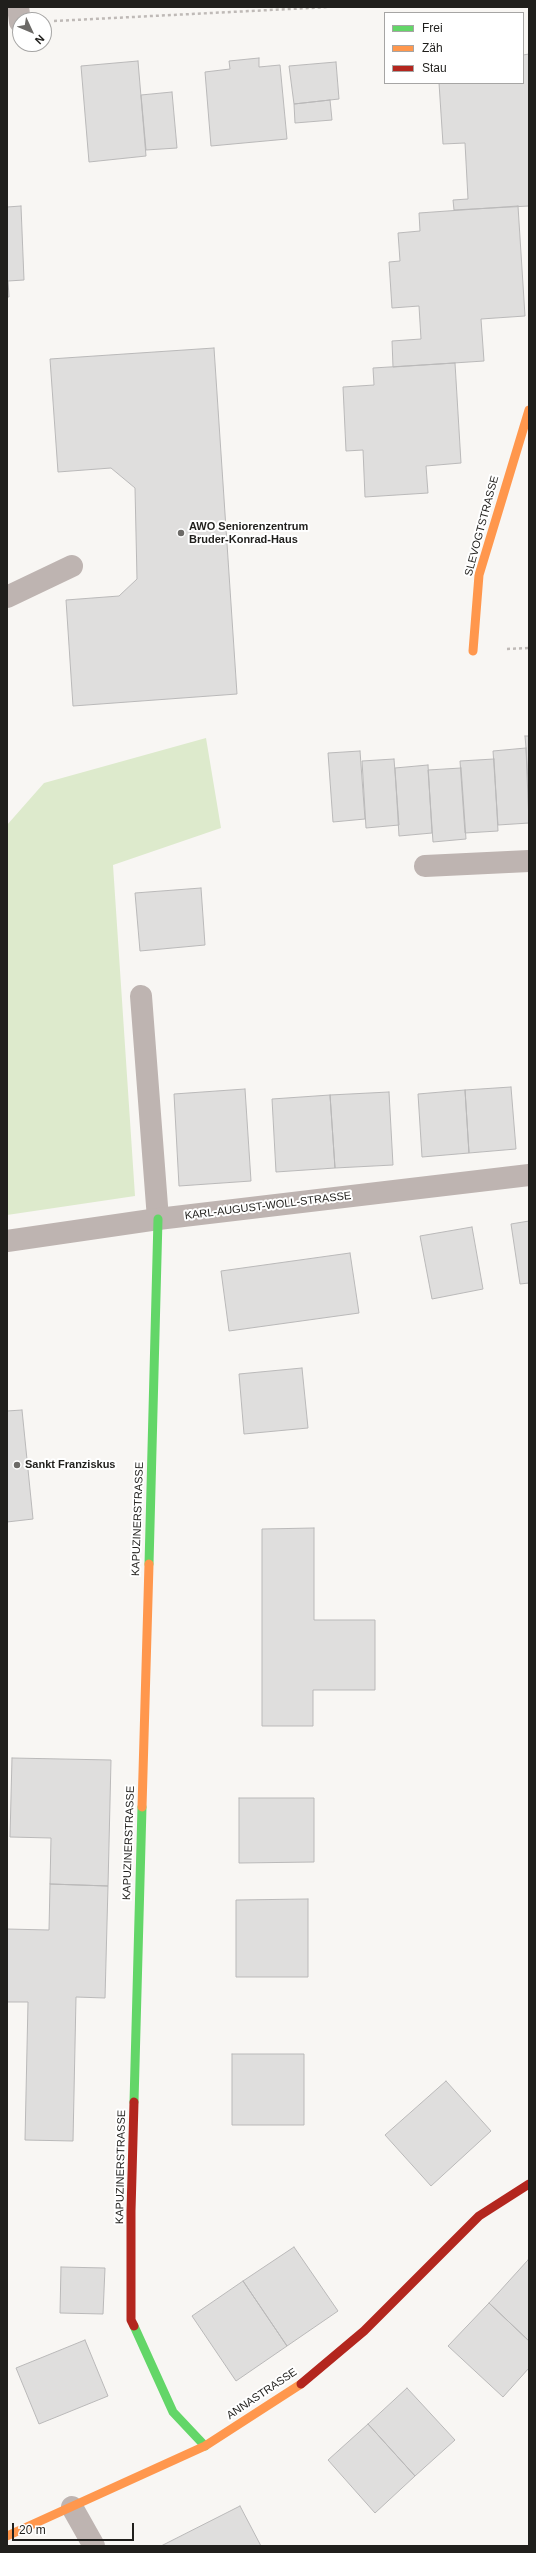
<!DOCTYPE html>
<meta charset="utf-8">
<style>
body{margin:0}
#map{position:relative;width:536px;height:2553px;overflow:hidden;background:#f8f6f3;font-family:Arial,sans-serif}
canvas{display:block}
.frame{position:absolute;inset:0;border:8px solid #201f1c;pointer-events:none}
.legend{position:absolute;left:384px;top:12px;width:140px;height:72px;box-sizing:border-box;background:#fff;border:1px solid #a6a5a4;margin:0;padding:5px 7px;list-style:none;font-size:12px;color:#201f1c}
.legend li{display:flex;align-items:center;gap:8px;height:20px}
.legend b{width:20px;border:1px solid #a6a5a4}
.north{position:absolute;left:12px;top:12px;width:40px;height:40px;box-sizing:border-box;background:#fff;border:1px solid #a6a5a4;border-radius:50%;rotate:134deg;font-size:11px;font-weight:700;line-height:16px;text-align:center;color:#201f1c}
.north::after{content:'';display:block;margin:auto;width:14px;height:18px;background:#6c6a67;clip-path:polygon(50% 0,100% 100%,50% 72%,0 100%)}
.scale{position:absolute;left:12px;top:2523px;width:122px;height:18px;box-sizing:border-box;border:2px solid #201f1c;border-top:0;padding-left:5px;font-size:12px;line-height:14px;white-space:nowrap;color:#201f1c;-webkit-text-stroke:3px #fff;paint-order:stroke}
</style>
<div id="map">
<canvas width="536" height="2553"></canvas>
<div class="frame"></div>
<ul class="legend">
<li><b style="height:5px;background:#63d668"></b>Frei</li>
<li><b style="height:5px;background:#ff974d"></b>Zäh</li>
<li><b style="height:5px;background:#b3261e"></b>Stau</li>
</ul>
<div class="north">N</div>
<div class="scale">20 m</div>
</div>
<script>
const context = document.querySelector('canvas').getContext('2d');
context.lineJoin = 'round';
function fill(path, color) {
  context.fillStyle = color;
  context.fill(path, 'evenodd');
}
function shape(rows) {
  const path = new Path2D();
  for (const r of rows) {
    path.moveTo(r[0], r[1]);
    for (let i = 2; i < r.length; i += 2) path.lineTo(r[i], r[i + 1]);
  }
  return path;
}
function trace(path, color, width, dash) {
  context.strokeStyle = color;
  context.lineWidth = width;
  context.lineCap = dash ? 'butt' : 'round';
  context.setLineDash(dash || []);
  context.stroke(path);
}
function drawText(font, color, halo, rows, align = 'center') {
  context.font = font + ' Arial,sans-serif';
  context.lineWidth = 4;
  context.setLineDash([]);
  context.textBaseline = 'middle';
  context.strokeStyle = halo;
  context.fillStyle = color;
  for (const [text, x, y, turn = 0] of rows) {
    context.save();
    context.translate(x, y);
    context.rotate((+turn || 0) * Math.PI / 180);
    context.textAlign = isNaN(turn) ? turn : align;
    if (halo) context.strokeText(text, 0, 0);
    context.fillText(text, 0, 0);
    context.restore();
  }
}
const green = shape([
 [206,738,221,828,113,865,135,1196,7,1215,7,825,44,783]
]);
const building = shape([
 [529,54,529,206,454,210,453,200,468,199,465,143,443,144,439,83,523,83,523,55,529,54],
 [259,58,259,67,280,65,287,139,211,146,205,72,230,69,229,61,259,58],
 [138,61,146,156,89,162,81,66,138,61],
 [336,62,339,99,294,104,289,66,336,62],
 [172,92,177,148,146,150,141,95,172,92],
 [330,100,332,120,295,123,294,104,330,100],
 [21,206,24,280,8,281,9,297,7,297,7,207,21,206],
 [518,206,525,316,481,319,484,361,393,367,392,341,421,339,419,306,392,308,389,262,400,261,398,233,420,231,419,213,518,206],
 [214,348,237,694,73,706,66,600,119,596,137,579,135,488,111,468,58,472,50,359,214,348],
 [455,363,461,463,426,466,428,493,365,497,363,450,346,451,343,387,374,385,373,368,455,363],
 [525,736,529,736,529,798,526,748,525,736],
 [526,748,529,823,498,825,493,751,526,748],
 [360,751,365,819,333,822,328,753,360,751],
 [394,759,399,825,366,828,362,761,394,759],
 [494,759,498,831,465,833,460,761,494,759],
 [428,765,432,833,399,836,395,768,428,765],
 [461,768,466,839,433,842,428,770,461,768],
 [201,888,205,945,140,951,135,893,201,888],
 [511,1087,516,1149,469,1153,465,1090,511,1087],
 [245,1089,251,1181,179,1186,174,1094,245,1089],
 [465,1090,469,1153,422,1157,418,1094,465,1090],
 [389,1092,393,1165,335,1168,330,1095,389,1092],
 [330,1095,335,1168,276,1172,272,1099,330,1095],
 [529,1221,529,1283,520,1284,511,1224,529,1221],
 [472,1227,483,1289,432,1299,420,1236,472,1227],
 [350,1253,359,1313,229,1331,221,1271,350,1253],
 [302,1368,308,1428,244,1434,239,1374,302,1368],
 [22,1410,33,1519,7,1522,7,1411,22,1410],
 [314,1528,314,1620,375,1620,375,1690,313,1690,313,1726,262,1726,262,1529,314,1528],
 [12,1758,111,1760,108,1886,50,1884,51,1838,10,1837,12,1758],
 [239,1798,314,1798,314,1862,239,1863,239,1798],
 [50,1884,108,1886,105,1998,76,1997,73,2141,25,2140,28,2002,7,2002,7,1929,49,1930,50,1884],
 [308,1899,308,1977,236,1977,236,1900,308,1899],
 [232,2054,304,2054,304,2125,232,2125,232,2054],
 [446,2081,491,2131,431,2186,385,2135,446,2081],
 [294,2247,338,2311,287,2346,243,2281,294,2247],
 [528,2260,529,2261,529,2341,489,2303,528,2260],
 [61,2267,105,2268,103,2314,60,2313,61,2267],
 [243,2281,287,2346,236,2381,192,2316,243,2281],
 [489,2303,529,2341,529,2368,503,2397,448,2346,489,2303],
 [85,2340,108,2396,39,2424,16,2368,85,2340],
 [407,2388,455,2440,415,2476,368,2424,407,2388],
 [368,2424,415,2476,375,2513,328,2460,368,2424],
 [240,2506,261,2546,161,2546,240,2506]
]);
const path = shape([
 [54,21,329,7],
 [507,649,529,648]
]);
const lane = shape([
 [7,597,72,566],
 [425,866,529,861],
 [141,996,158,1219]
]);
const street = shape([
 [18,7,20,22],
 [7,1241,158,1219,529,1175],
 [72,2507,94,2546]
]);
const fast = shape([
 [149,1564,158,1219],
 [134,2102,142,1807],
 [134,2326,173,2412,205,2446]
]);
const slow = shape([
 [473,651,479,575,529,410],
 [142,1807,149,1564],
 [7,2536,205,2446,301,2384]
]);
const jam = shape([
 [134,2326,131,2320,131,2211,134,2102],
 [301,2384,364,2331,479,2216,529,2184]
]);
const markers = [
 [181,533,4,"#6c6a67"],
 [17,1465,4,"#6c6a67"]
];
const streetNames = [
 ["SLEVOGTSTRASSE",482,526,-75],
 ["KARL-AUGUST-WOLL-STRASSE",268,1206,-7],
 ["KAPUZINERSTRASSE",138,1519,-88],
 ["KAPUZINERSTRASSE",129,1843,-88],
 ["KAPUZINERSTRASSE",121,2167,-89],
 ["ANNASTRASSE",262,2394,-34]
];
const poiNames = [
 ["AWO Seniorenzentrum",189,527],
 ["Bruder-Konrad-Haus",189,540],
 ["Sankt Franziskus",25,1465]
];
fill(green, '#ddeacc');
fill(building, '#dfdedd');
trace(building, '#bab9b9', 1);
trace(path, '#bfbab7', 2.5, [3, 3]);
trace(lane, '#beb4b1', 22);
trace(street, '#beb4b1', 22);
trace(fast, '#63d668', 9);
trace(slow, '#ff974d', 9);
trace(jam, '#b3261e', 9);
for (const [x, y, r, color] of markers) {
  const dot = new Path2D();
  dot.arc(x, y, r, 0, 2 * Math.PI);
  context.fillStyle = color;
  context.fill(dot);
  trace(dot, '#fff', 1.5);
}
drawText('11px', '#201f1c', '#fff', streetNames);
drawText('bold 11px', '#201f1c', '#fff', poiNames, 'left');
</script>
